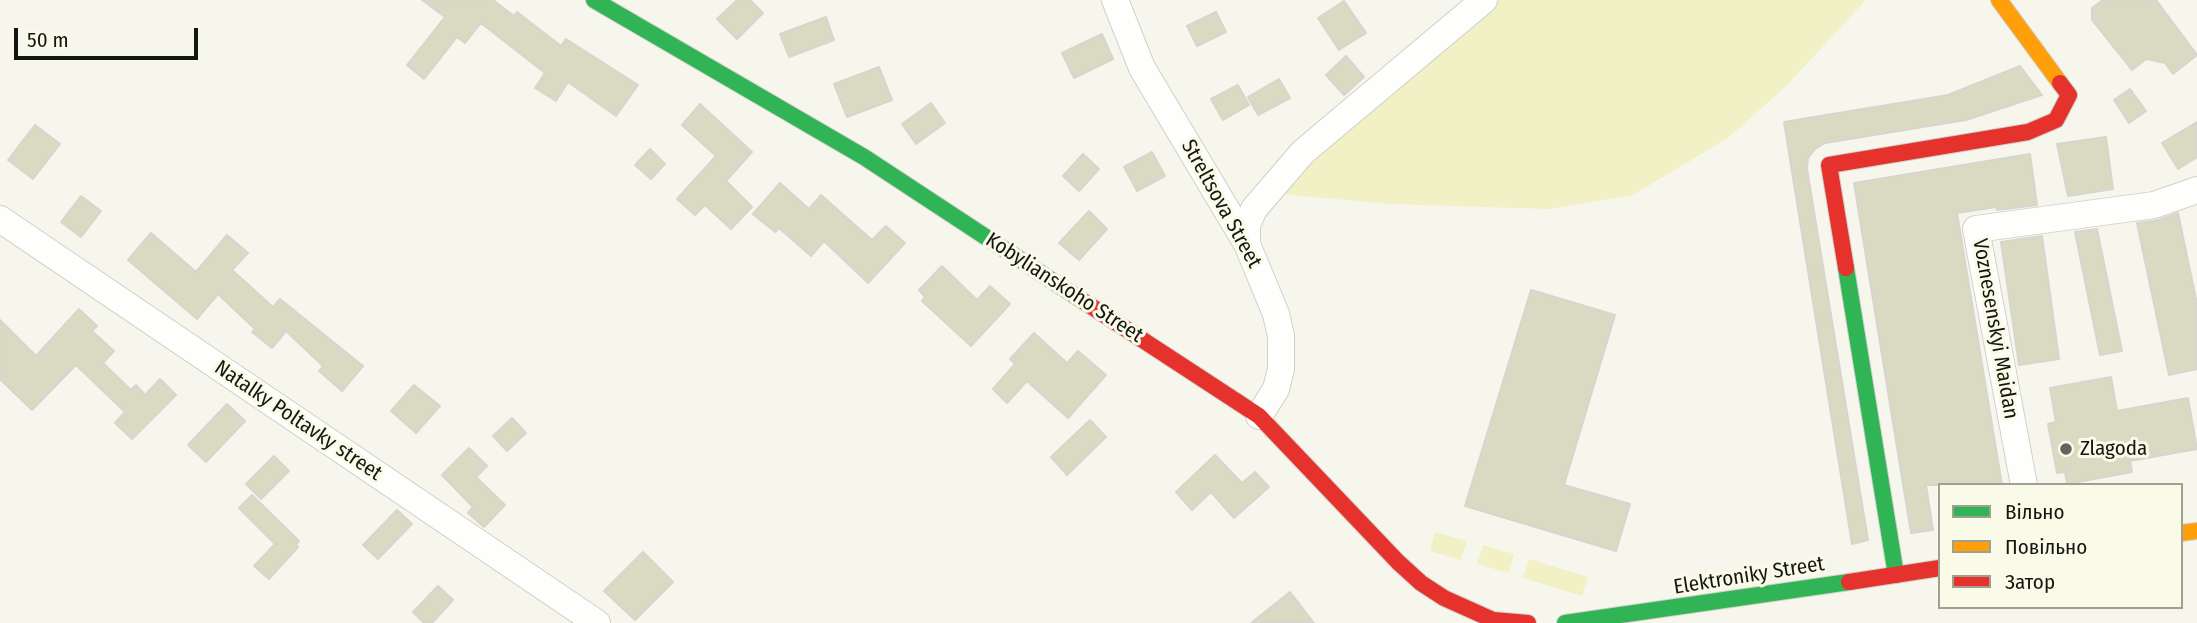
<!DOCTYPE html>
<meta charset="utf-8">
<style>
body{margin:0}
#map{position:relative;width:2197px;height:623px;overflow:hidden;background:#f6f6ed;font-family:"Fira Sans Condensed",sans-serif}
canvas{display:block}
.legend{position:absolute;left:1938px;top:483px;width:245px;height:126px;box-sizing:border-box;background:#fafae9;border:2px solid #9f9f92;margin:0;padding:9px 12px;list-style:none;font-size:21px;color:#161610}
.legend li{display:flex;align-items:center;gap:14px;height:35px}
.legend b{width:35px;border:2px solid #9f9f92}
.scale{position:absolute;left:14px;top:28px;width:184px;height:32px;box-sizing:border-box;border:4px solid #161610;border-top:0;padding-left:9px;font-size:21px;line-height:24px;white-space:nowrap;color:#161610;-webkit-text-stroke:5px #fafae9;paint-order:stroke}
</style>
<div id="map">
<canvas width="2197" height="623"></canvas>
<ul class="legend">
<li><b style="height:9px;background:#30b455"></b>Вільно</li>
<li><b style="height:9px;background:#ff9f0a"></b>Повільно</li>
<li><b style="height:9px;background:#e5322d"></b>Затор</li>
</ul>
<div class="scale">50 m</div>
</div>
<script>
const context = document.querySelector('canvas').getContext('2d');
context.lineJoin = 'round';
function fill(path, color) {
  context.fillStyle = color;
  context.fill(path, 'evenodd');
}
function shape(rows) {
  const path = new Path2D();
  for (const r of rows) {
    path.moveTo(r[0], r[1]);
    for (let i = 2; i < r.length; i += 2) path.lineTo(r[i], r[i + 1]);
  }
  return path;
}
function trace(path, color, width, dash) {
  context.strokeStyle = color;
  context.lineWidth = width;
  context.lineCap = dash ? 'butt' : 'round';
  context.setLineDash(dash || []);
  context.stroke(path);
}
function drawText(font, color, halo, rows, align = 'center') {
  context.font = font + ' "Fira Sans Condensed",sans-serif';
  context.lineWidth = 6;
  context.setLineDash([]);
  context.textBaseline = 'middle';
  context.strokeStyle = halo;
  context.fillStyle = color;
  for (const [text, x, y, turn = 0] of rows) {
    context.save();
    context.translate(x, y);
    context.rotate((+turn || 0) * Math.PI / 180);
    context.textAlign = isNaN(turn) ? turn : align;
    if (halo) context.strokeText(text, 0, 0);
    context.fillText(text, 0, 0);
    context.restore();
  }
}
const green = shape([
 [1488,0,1866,0,1785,87,1728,138,1633,195,1549,209,1389,204,1270,193],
 [1435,532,1467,541,1461,560,1430,551],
 [1483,545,1514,554,1509,573,1477,564],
 [1529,559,1588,577,1582,596,1523,578]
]);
const building = shape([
 [422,0,493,0,514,16,517,12,561,46,566,39,638,85,616,116,568,82,556,101,535,88,545,73,481,23,465,43,457,37,424,79,407,65,445,17,422,0],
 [737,0,750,0,763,13,737,39,717,19,737,0],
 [2103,0,2156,0,2197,55,2173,74,2165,63,2146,59,2132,70,2092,20,2092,8,2103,0],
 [1344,1,1366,33,1339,50,1318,18,1344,1],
 [1216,12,1226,32,1197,46,1187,26,1216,12],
 [826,17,834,40,789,57,780,34,826,17],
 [1102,34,1113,59,1074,78,1062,53,1102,34],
 [1346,56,1364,77,1344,95,1326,75,1346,56],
 [2020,66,2042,95,1966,120,1825,143,1815,149,1808,158,1807,169,1868,540,1852,544,1784,122,1948,95,2020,66],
 [879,67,892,100,847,117,834,84,879,67],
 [1279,79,1290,98,1258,115,1248,97,1279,79],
 [1238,85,1249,105,1223,120,1211,99,1238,85],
 [2130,89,2146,111,2129,123,2114,100,2130,89],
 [931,103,945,123,916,144,902,124,931,103],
 [700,104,752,152,726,181,752,207,731,229,705,205,695,215,677,199,716,156,682,125,700,104],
 [2197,122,2197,157,2178,169,2162,143,2197,122],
 [35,125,60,144,33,179,8,160,35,125],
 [2106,137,2113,189,2068,196,2057,144,2106,137],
 [650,149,665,164,651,179,635,165,650,149],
 [1152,152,1165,176,1137,191,1124,167,1152,152],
 [1083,154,1099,169,1079,191,1063,176,1083,154],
 [2030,154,2037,205,1997,210,1996,207,1957,213,2002,485,1926,485,1933,530,1911,533,1854,183,2030,154],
 [780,183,809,209,821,195,872,240,886,226,905,243,868,283,824,241,811,256,779,228,775,232,753,214,780,183],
 [81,196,101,211,81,237,61,222,81,196],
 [1089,211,1107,229,1079,260,1059,243,1089,211],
 [2178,213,2197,304,2197,369,2169,375,2137,223,2159,220,2178,213],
 [2097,229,2122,351,2100,355,2075,232,2097,229],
 [151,233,196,272,227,235,248,253,232,270,273,307,280,299,363,366,342,391,319,371,323,366,286,331,272,348,252,332,255,329,218,294,197,319,128,260,151,233],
 [2042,236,2059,359,2019,365,2001,242,2042,236],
 [942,266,977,300,990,286,1010,304,971,346,922,301,925,297,919,290,942,266],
 [1531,290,1615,315,1564,485,1630,504,1616,551,1465,506,1531,290],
 [79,309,97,326,92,331,114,351,103,363,131,390,136,385,145,395,160,379,176,395,132,439,115,423,125,412,76,365,32,410,0,379,0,320,36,356,79,309],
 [1034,333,1067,363,1078,351,1106,375,1068,418,1027,381,1007,403,993,389,1015,364,1010,359,1034,333],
 [2111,377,2117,411,2188,398,2197,449,2130,461,2132,472,2067,484,2065,472,2057,473,2048,424,2056,422,2050,388,2111,377],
 [414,385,440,406,416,433,391,411,414,385],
 [227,404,245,421,206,462,188,445,227,404],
 [512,418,526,433,507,451,493,436,512,418],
 [1090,420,1106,437,1067,475,1051,457,1090,420],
 [469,448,487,466,476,477,505,505,484,527,468,513,473,507,442,475,469,448],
 [1215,455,1242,483,1255,472,1269,487,1234,518,1211,492,1192,510,1176,492,1215,455],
 [274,456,289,471,261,499,246,484,274,456],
 [252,495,299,541,296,545,298,547,269,579,254,566,275,544,239,508,252,495],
 [397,510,412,524,378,559,363,545,397,510],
 [643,552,673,582,635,620,604,591,643,552],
 [438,586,453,600,432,623,424,623,413,612,438,586],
 [1290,592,1314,623,1251,623,1290,592]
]);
const street = shape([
 [1115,0,1142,68,1247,244,1276,314,1281,336,1281,369,1276,389,1259,416],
 [0,219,597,623],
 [1247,244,1247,225,1254,209,1303,152,1484,0],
 [2024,485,1976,229,2154,205,2197,190]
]);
const fast = shape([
 [594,0,864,157,1080,299],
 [1846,268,1896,575],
 [1565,623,1849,582]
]);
const slow = shape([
 [1999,0,2060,83],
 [2181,533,2197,531]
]);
const jam = shape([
 [1846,268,1829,165,2028,132,2056,120,2069,95,2060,83],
 [1080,299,1259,416,1398,562,1421,583,1444,598,1493,620,1528,623],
 [1849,582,1940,568]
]);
const markers = [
 [2066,449,7,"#64645d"]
];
const streetNames = [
 ["Streltsova Street",1221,204,61],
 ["Kobylianskoho Street",1064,288,33],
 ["Voznesenskyi Maidan",1995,329,80],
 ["Natalky Poltavky street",298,421,34],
 ["Elektroniky Street",1749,576,-9]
];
const poiNames = [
 ["Zlagoda",2080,449]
];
fill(green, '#f2f0c5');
fill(building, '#dadac2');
trace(building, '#d6d6cf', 2);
trace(street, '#d0d0c9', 28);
trace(fast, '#d0d0c9', 18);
trace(slow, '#d0d0c9', 18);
trace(jam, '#d0d0c9', 18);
trace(street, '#fefefc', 26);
trace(fast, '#30b455', 16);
trace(slow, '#ff9f0a', 16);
trace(jam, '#e5322d', 16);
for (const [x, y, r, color] of markers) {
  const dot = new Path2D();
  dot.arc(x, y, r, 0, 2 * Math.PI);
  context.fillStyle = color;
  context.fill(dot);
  trace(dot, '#fafae9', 2.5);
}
drawText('21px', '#161610', '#fafae9', streetNames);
drawText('21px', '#161610', '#fafae9', poiNames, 'left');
</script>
